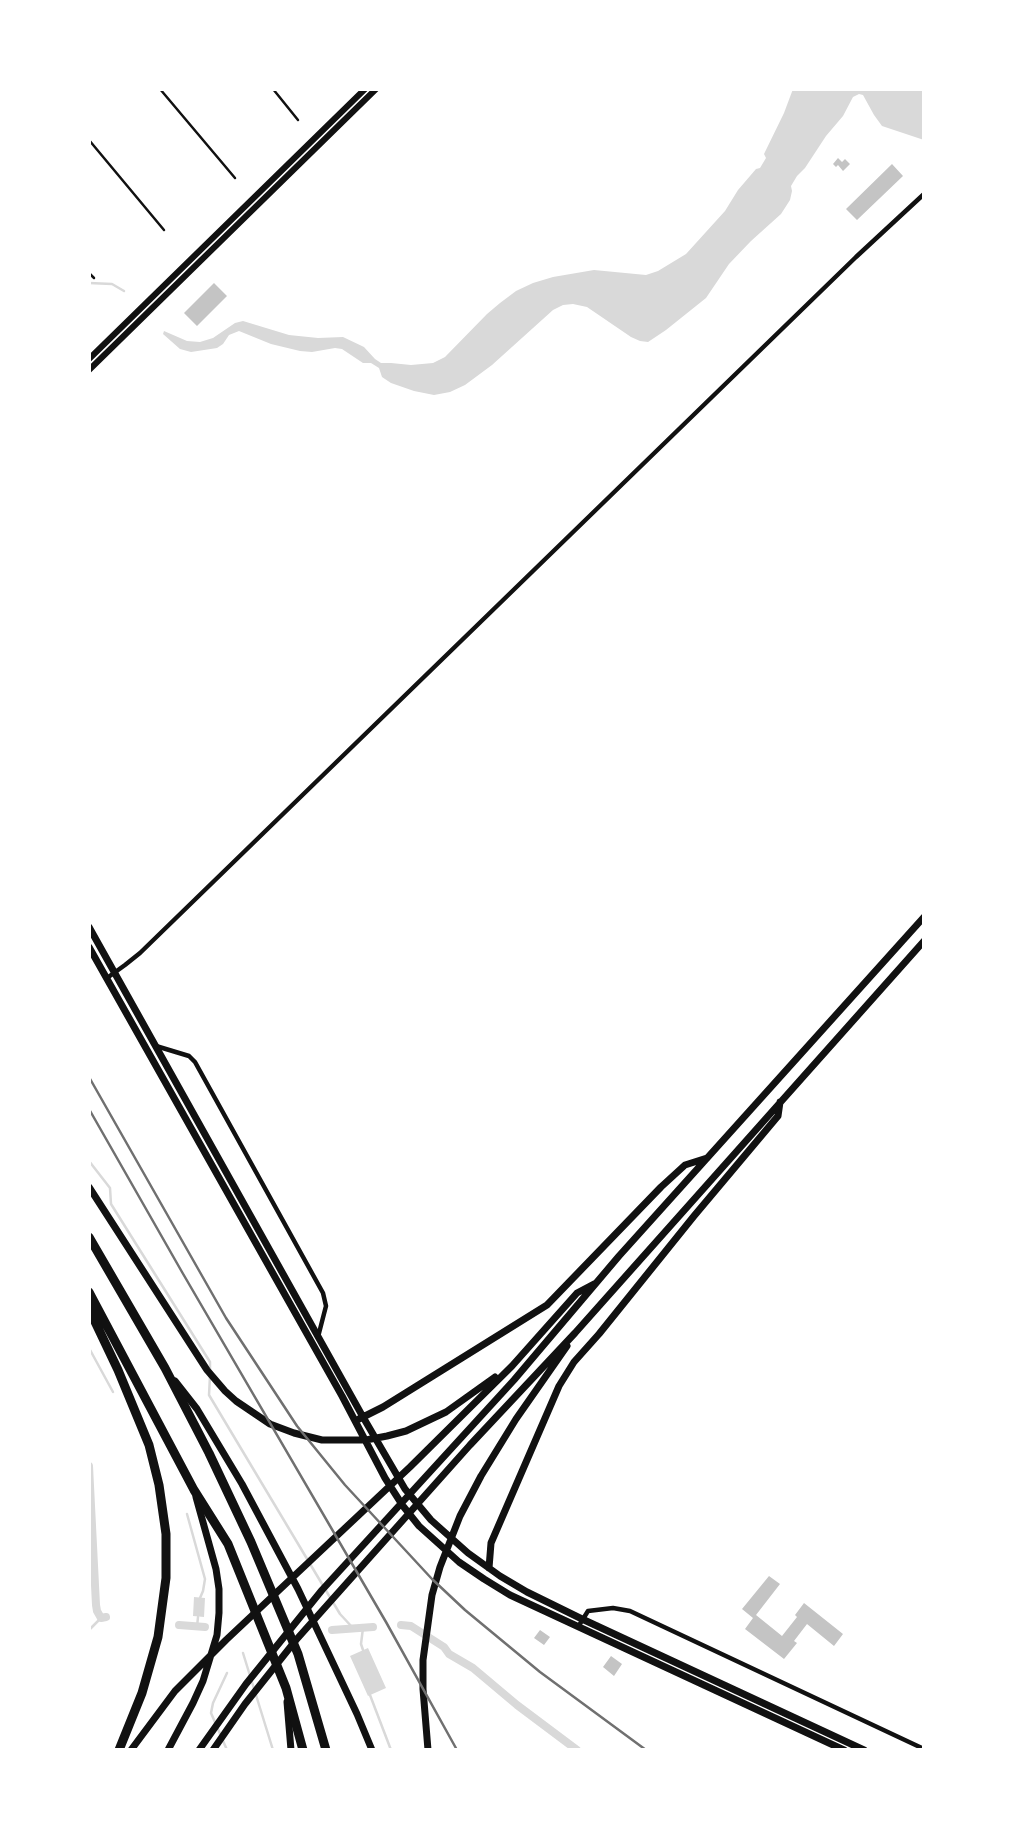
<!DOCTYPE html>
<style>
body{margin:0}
#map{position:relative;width:1013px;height:1839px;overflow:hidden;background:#fff;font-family:Lora,serif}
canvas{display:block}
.frame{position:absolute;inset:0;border:91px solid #fff;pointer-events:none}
</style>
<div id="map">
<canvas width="1013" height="1839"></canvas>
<div class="frame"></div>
</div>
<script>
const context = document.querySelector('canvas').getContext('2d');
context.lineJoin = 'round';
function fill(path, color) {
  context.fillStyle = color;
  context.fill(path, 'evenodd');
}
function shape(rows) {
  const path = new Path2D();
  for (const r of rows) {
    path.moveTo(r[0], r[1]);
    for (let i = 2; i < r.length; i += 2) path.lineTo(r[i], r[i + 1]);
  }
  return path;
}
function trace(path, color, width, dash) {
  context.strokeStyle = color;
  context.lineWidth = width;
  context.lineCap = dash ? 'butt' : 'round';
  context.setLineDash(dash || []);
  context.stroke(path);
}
const water = shape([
 [793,89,924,89,924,140,882,126,874,115,863,95,859,94,853,97,843,116,826,136,805,168,797,176,791,186,792,191,790,200,781,214,751,241,729,264,706,298,666,330,648,342,640,341,631,337,587,307,573,304,563,305,553,310,492,365,465,385,450,392,434,395,414,391,391,383,382,377,379,368,371,363,363,363,342,349,335,348,312,352,300,351,271,344,239,331,229,335,223,344,217,348,191,352,180,349,163,334,164,331,187,341,200,342,213,338,235,323,243,321,289,335,318,338,343,337,364,347,375,359,381,363,391,363,411,365,433,363,445,357,487,314,500,303,516,291,533,283,553,277,594,270,646,275,658,271,686,254,725,211,738,190,756,169,760,168,766,158,764,154,784,113],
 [194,1597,205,1598,204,1617,193,1616],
 [368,1648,386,1688,368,1696,350,1656]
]);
const stream = shape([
 [89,283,112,284,124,291],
 [89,1161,110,1188,111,1204,210,1362,210,1370],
 [89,1348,113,1392],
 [210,1376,209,1395,340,1614,353,1628],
 [187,1514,205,1579,203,1591,200,1598],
 [197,1627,198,1617],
 [363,1628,361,1644,363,1650],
 [89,1630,101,1618],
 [243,1653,273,1750],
 [227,1673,213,1703,211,1713,227,1750],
 [370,1695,391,1750]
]);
const canal = shape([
 [89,1466,96,1605,97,1611,101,1618,106,1617],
 [179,1625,205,1627],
 [401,1625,411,1626,444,1647,449,1654,473,1668,517,1705,577,1750],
 [332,1630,373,1627]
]);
const building = shape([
 [838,158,842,162,845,159,850,164,843,171,838,165,836,167,833,164],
 [892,164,903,176,857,220,846,209],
 [214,283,227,296,197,326,184,313],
 [769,1576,780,1584,756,1615,782,1636,797,1617,795,1615,804,1603,843,1634,834,1646,807,1624,794,1641,797,1643,784,1659,745,1629,753,1618,742,1609],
 [540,1630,550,1637,544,1645,534,1638],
 [611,1656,622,1664,614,1676,603,1667]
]);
const service = shape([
 [160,89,235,178],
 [273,89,298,120],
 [89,140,164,230],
 [89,273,94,278]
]);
const minor = shape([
 [107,978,125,965,140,953,856,257,924,194],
 [156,1046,189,1056,195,1062,323,1293,326,1306,318,1337],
 [578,1627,588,1611,613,1608,630,1611,924,1749]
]);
const tertiary = shape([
 [89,359,365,89],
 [89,370,376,89]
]);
const secondary = shape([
 [89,927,363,1417,405,1489,431,1520,468,1553,500,1576,527,1592,582,1619,864,1750],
 [89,947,342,1396,385,1478,403,1506,419,1526,459,1562,484,1579,510,1595,844,1750],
 [89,1187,207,1370,225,1391,236,1401,270,1424,294,1433,322,1440,366,1440,387,1436,406,1431,446,1412,495,1377],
 [175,1381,197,1409,242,1484,298,1589,357,1714,372,1750],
 [359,1419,383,1407,547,1305,661,1187,685,1165,707,1158],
 [489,1568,491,1543,559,1386,574,1362,599,1334,694,1216,778,1116,780,1102],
 [287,1702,291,1750],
 [131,1750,175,1691,226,1640,410,1467,512,1366,577,1293,594,1284],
 [168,1750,193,1703,203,1681,217,1635,219,1613,219,1589,216,1569,196,1497],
 [199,1750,246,1684,322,1590,514,1380,619,1256,924,917],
 [213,1750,245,1704,296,1640,470,1445,575,1333,924,941],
 [428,1750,423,1689,423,1660,432,1595,440,1567,460,1516,481,1476,516,1419,567,1346]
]);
const motorway = shape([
 [89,1237,165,1368,209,1453,251,1542,298,1654,326,1750],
 [89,1292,194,1490,228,1544,286,1688,303,1750],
 [89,1309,118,1370,149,1445,159,1485,166,1534,166,1578,158,1637,142,1693,119,1750]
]);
const rail = shape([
 [89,1077,226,1318,297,1426,345,1485,432,1579,465,1610,540,1672,646,1750],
 [89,1109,182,1272,386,1622,457,1750]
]);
fill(water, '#d9d9d9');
trace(stream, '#d9d9d9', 2.5);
trace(canal, '#d9d9d9', 8);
fill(building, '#c4c4c4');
trace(service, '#111', 2.5);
trace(minor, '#111', 4.5);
trace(tertiary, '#111', 6);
trace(secondary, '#111', 7);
trace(motorway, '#111', 9);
trace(rail, '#707070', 2.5);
</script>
